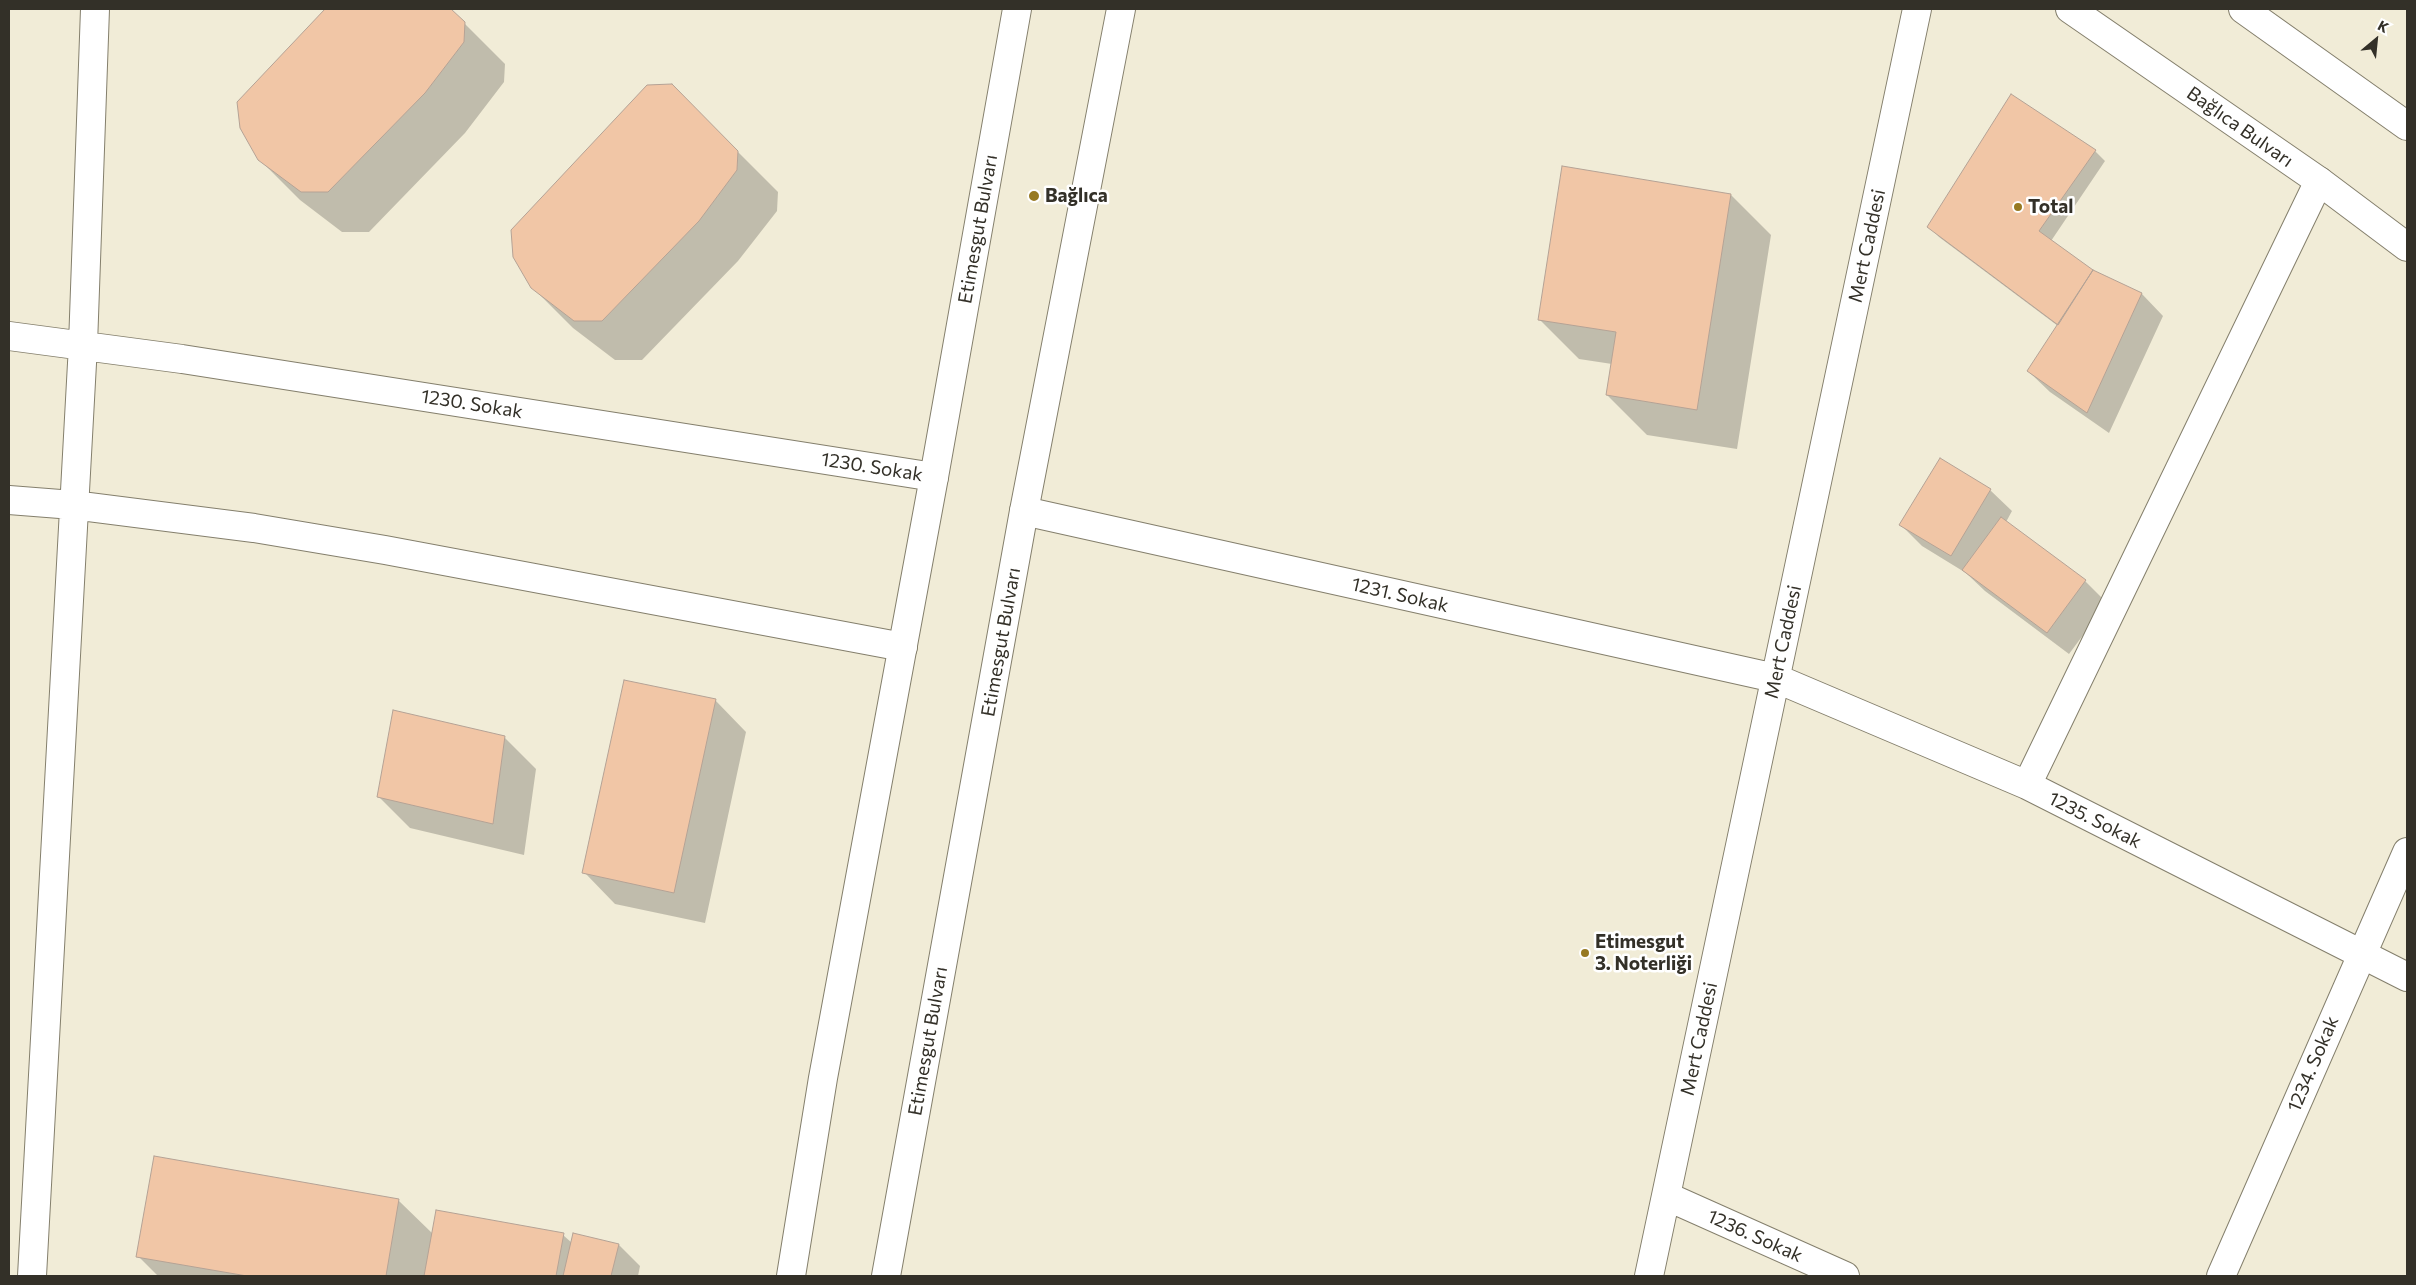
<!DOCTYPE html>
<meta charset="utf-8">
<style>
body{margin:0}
#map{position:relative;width:2416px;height:1285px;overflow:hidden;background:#f1ecd7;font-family:Commissioner,sans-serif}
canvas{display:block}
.frame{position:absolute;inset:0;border:10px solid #333028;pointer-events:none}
.north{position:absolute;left:2351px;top:15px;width:50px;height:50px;-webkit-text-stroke:4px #fff;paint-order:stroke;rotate:28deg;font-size:14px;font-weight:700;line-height:20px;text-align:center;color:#333028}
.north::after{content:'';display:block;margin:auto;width:18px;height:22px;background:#333028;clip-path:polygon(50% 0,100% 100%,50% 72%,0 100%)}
</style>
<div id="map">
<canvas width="2416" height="1285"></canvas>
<div class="frame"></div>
<div class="north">K</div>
</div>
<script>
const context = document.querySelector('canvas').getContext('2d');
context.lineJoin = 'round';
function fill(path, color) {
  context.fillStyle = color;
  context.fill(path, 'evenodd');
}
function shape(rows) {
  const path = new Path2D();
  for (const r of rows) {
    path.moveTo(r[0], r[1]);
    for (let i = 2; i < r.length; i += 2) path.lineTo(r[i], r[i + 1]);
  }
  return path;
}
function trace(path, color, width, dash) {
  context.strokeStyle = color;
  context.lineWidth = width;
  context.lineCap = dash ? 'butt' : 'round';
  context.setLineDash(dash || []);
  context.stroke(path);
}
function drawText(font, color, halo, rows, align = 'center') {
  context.font = font + ' Commissioner,sans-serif';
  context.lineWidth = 5;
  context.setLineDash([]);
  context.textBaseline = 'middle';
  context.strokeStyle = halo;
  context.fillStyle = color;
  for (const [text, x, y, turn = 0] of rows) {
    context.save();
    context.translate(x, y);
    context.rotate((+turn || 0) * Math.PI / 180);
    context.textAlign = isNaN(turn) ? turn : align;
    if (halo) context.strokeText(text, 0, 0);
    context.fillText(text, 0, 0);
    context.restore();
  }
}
const shadow = shape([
 [326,9,450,9,505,64,504,82,465,133,369,232,342,232,300,200,259,159,239,102],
 [672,86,778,192,777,211,738,261,642,360,615,360,573,328,532,287],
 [2095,151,2105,161,2051,241,2092,271,2142,294,2163,316,2109,433,2050,392,2028,371,2058,326,1939,237,1929,226],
 [1731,195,1771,235,1737,449,1647,435,1607,395,1612,364,1579,359,1539,319],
 [1990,490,2012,511,2006,522,2085,581,2107,603,2069,654,1985,591,1966,573,1922,546,1901,525],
 [715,700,746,732,705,923,615,904,584,872],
 [504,737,536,769,524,855,410,828,379,797],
 [398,1200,433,1234,563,1235,572,1243,619,1245,640,1266,638,1276,158,1276,138,1256]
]);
const building = shape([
 [325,9,451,9,465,22,464,42,425,93,328,192,301,192,258,160,240,128,237,102,325,9],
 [672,84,738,151,737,170,699,221,602,321,574,321,531,288,513,257,511,230,647,85,672,84],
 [2011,94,2096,150,2039,231,2093,270,2058,325,1927,227,2011,94],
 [1562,166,1731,194,1697,410,1606,395,1616,332,1538,320,1562,166],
 [2093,270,2142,293,2087,413,2027,371,2093,270],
 [1940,458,1991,489,1951,556,1899,525,1940,458],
 [2001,517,2086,580,2047,633,1962,570,2001,517],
 [624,680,716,699,674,893,582,873,624,680],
 [393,710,505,736,493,824,377,797,393,710],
 [154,1156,399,1199,386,1276,247,1276,136,1257,154,1156],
 [436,1210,564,1233,556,1276,424,1276,436,1210],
 [573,1233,619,1244,611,1276,563,1276,573,1233]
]);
const minor = shape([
 [9,336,182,359,934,477],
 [9,500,73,505,254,528,385,550,903,647],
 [1024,511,1775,678,2027,785,2407,977],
 [2027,785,2319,181],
 [1666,1196,1845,1276],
 [32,1276,83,345,95,9],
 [1649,1276,1917,9],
 [2221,1276,2407,852]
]);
const major = shape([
 [2070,9,2319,181,2407,247],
 [2243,9,2407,126],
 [791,1276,823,1078,934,477,1017,9],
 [886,1276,1024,511,1121,9]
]);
const markers = [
 [1034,196,6,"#977922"],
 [2018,207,5,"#977922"],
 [1585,953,5,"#977922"]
];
const streetNames = [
 ["Bağlıca Bulvarı",2240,127,35],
 ["Etimesgut Bulvarı",978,229,-80],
 ["Mert Caddesi",1867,246,-78],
 ["1230. Sokak",472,404,9],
 ["1230. Sokak",872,467,9],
 ["1231. Sokak",1400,595,13],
 ["Etimesgut Bulvarı",1001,642,-80],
 ["Mert Caddesi",1783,642,-78],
 ["1235. Sokak",2095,820,27],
 ["Mert Caddesi",1699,1039,-78],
 ["Etimesgut Bulvarı",928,1041,-80],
 ["1234. Sokak",2313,1064,-67],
 ["1236. Sokak",1755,1236,24]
];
const poiNames = [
 ["Bağlıca",1045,196],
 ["Total",2028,207],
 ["Etimesgut",1595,942],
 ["3. Noterliği",1595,964]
];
fill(shadow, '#0003');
fill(building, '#f1c6a6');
trace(building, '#b4a295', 1);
trace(minor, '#847f6c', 30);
trace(major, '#847f6c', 30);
trace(minor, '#fff', 28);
trace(major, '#fff', 28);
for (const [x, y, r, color] of markers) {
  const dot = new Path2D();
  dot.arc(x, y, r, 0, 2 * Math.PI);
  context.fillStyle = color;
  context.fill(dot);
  trace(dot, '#fff', 2);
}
drawText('19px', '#333028', '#fff', streetNames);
drawText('bold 19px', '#333028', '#fff', poiNames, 'left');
</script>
